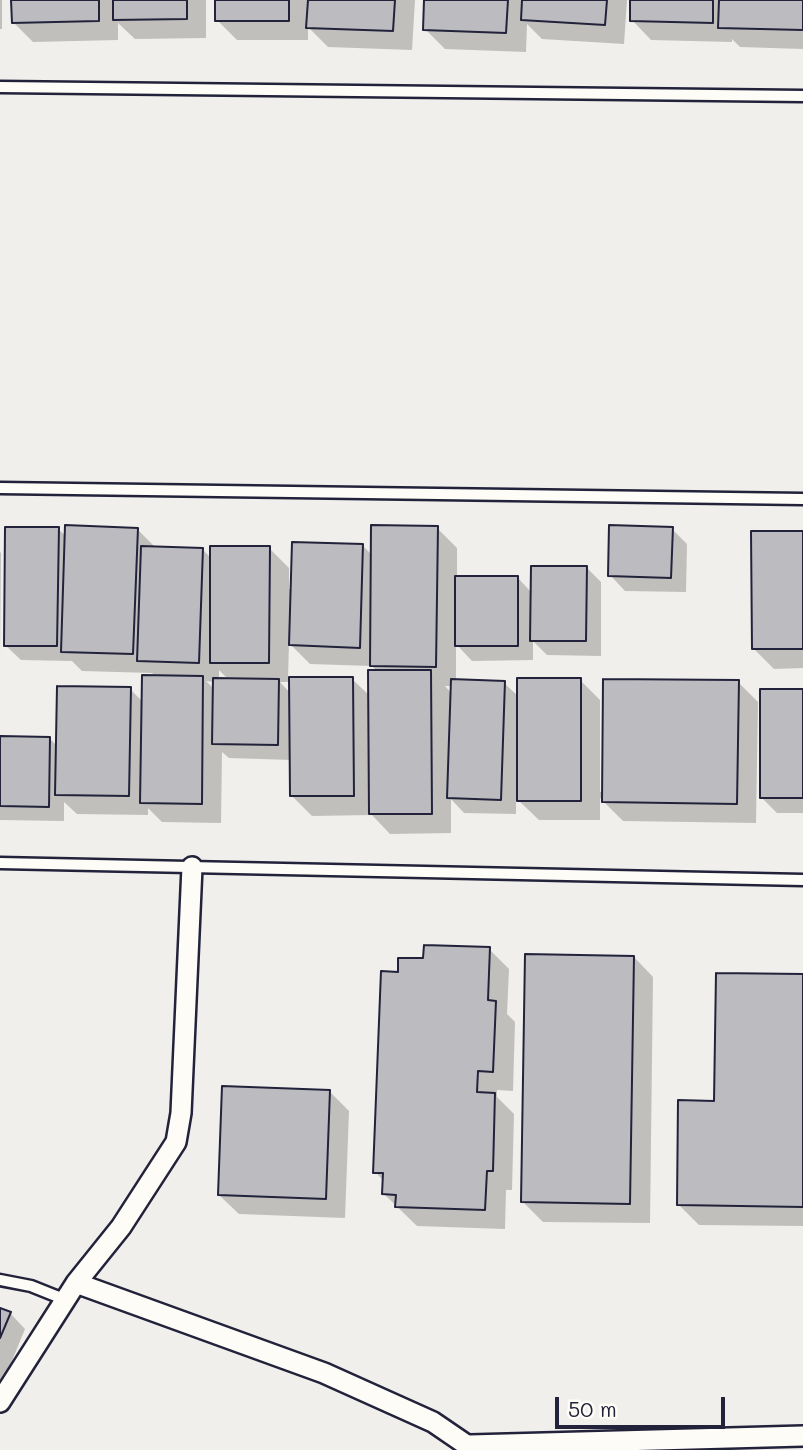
<!DOCTYPE html>
<style>
body{margin:0}
#map{position:relative;width:803px;height:1450px;overflow:hidden;background:#f0efec;font-family:Mali,sans-serif}
canvas{display:block}
.scale{position:absolute;left:555px;top:1397px;width:170px;height:32px;box-sizing:border-box;border:4px solid #22223b;border-top:0;padding-left:9px;font-size:21px;line-height:24px;white-space:nowrap;color:#22223b;-webkit-text-stroke:5px #fdfcf7;paint-order:stroke}
</style>
<div id="map">
<canvas width="803" height="1450"></canvas>
<div class="scale">50 m</div>
</div>
<script>
const context = document.querySelector('canvas').getContext('2d');
context.lineJoin = 'round';
function fill(path, color) {
  context.fillStyle = color;
  context.fill(path, 'evenodd');
}
function shape(rows) {
  const path = new Path2D();
  for (const r of rows) {
    path.moveTo(r[0], r[1]);
    for (let i = 2; i < r.length; i += 2) path.lineTo(r[i], r[i + 1]);
  }
  return path;
}
function trace(path, color, width, dash) {
  context.strokeStyle = color;
  context.lineWidth = width;
  context.lineCap = dash ? 'butt' : 'round';
  context.setLineDash(dash || []);
  context.stroke(path);
}
const shadow = shape([
 [0,0,2,0,2,29,0,29],
 [13,0,206,0,206,38,135,39,118,23,118,40,33,42,13,22],
 [217,0,415,0,412,50,328,47,308,27,308,40,237,40,217,20],
 [426,0,627,0,624,44,542,39,527,24,526,52,445,49,425,29],
 [632,0,803,0,803,49,740,47,732,39,732,42,651,40,632,20],
 [437,528,457,548,457,578,517,577,532,593,586,567,601,582,601,656,547,655,533,641,533,660,472,661,456,644,456,681,504,683,519,697,580,680,600,700,600,792,603,792,738,682,758,702,756,823,623,821,600,798,600,820,539,820,516,798,516,814,464,813,451,799,451,833,390,834,372,815,312,816,292,796,292,760,229,758,222,752,221,823,162,822,148,808,148,815,77,814,64,802,64,821,0,820,0,738,50,739,58,747,130,689,144,703,156,677,152,673,82,671,72,661,21,660,5,645,58,529,67,537,137,529,156,548,203,550,212,559,269,548,289,568,289,589,292,589,363,546,373,556],
 [289,643,310,664,372,666,378,672,370,696,352,679,288,679],
 [219,670,229,680,219,679],
 [206,681,214,682,214,689],
 [280,682,291,682,291,694],
 [445,686,453,686,452,694],
 [672,529,687,544,686,592,625,591,610,575],
 [803,532,803,668,774,669,754,649],
 [0,552,1,553,0,656],
 [803,691,803,813,777,813,762,798],
 [489,949,509,969,507,1014,515,1022,513,1091,497,1090,497,1097,514,1114,512,1190,506,1190,505,1229,417,1226,384,1194,384,1181,375,1172,399,973,425,960],
 [634,957,653,977,650,1223,543,1222,523,1202],
 [803,976,803,1226,699,1225,679,1205,716,1103],
 [330,1092,349,1111,345,1218,239,1214,219,1195],
 [0,1310,10,1313,25,1329,0,1390]
]);
const building = shape([
 [11,0,99,0,99,21,12,23,11,0],
 [113,0,187,0,187,19,113,20,113,0],
 [215,0,289,0,289,21,215,21,215,0],
 [308,0,395,0,393,31,306,28,308,0],
 [424,0,508,0,506,33,423,30,424,0],
 [522,0,607,0,605,25,521,20,522,0],
 [630,0,713,0,713,23,630,21,630,0],
 [719,0,803,0,803,30,718,28,719,0],
 [65,525,138,528,133,654,61,652,65,525],
 [371,525,438,526,436,667,370,666,371,525],
 [609,525,673,527,671,578,608,576,609,525],
 [5,527,59,527,57,646,4,646,5,527],
 [751,531,803,531,803,649,752,649,751,531],
 [292,542,363,544,360,648,289,645,292,542],
 [141,546,203,548,199,663,137,661,141,546],
 [210,546,270,546,269,663,210,663,210,546],
 [531,566,587,566,586,641,530,641,531,566],
 [455,576,518,576,518,646,455,646,455,576],
 [368,670,431,670,432,814,369,814,368,670],
 [142,675,203,676,202,804,140,803,142,675],
 [289,677,353,677,354,796,290,796,289,677],
 [213,678,279,679,278,745,212,744,213,678],
 [517,678,581,678,581,801,517,801,517,678],
 [451,679,505,681,501,800,447,798,451,679],
 [603,679,739,680,737,804,602,802,603,679],
 [57,686,131,687,129,796,55,795,57,686],
 [760,689,803,689,803,798,760,798,760,689],
 [0,736,50,737,49,807,0,806,0,736],
 [424,945,490,947,488,1000,496,1001,493,1072,478,1071,477,1092,495,1093,493,1171,487,1171,485,1210,395,1207,396,1195,382,1194,383,1173,373,1173,381,971,398,972,398,958,423,958,424,945],
 [525,954,634,956,630,1204,521,1202,525,954],
 [716,973,803,974,803,1207,677,1205,678,1100,714,1101,716,973],
 [222,1086,330,1090,326,1199,218,1195,222,1086],
 [0,1308,11,1312,0,1338,0,1308]
]);
const service = shape([
 [0,87,803,96],
 [0,488,803,499],
 [0,863,803,880],
 [0,1280,31,1286,66,1300]
]);
const minor = shape([
 [76,1283,324,1373,433,1422,474,1450],
 [0,1402,76,1283,121,1227,176,1142,181,1113,192,867],
 [470,1445,803,1436]
]);
fill(shadow, '#0003');
fill(building, '#bcbcc0');
trace(building, '#22223b', 2);
trace(service, '#22223b', 15);
trace(minor, '#22223b', 24);
trace(service, '#fdfcf7', 10);
trace(minor, '#fdfcf7', 19);
</script>
